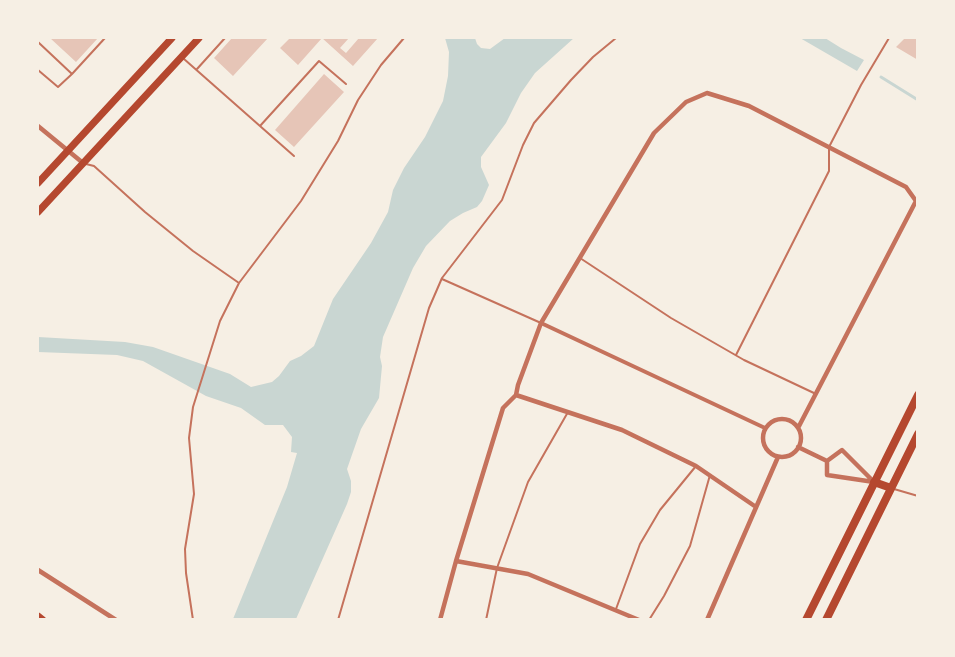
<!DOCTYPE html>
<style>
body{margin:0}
#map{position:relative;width:955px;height:657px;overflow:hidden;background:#f6efe4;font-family:"Playfair Display",serif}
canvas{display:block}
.frame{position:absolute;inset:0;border:39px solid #f6efe4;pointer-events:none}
</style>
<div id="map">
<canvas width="955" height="657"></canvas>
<div class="frame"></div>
</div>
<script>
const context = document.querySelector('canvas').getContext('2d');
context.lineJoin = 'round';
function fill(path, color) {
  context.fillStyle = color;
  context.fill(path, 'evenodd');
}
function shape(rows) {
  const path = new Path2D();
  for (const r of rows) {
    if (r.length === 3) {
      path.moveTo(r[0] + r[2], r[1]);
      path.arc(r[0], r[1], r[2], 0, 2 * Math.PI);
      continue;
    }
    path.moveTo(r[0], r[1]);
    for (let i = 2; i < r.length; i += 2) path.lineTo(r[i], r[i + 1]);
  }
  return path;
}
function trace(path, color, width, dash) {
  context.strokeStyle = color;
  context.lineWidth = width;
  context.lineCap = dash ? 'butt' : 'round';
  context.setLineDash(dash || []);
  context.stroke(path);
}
const water = shape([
 [445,38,475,38,477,44,481,48,490,49,505,38,574,38,535,73,521,93,506,123,481,157,481,167,489,185,482,201,477,207,463,213,450,221,426,246,413,268,383,337,380,357,382,366,379,398,361,429,347,469,351,481,351,492,347,504,296,619,233,619,287,487,297,453,291,452,292,437,283,425,265,425,241,408,206,396,143,361,117,355,38,352,38,337,125,342,153,347,230,374,251,387,272,382,279,376,290,361,301,356,314,346,333,299,371,243,388,212,393,190,404,168,425,137,443,101,448,76,449,52],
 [800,38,825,38,841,48,864,60,857,71]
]);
const stream = shape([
 [881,77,918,100]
]);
const building = shape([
 [50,38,98,38,76,62],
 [232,38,268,38,233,76,214,58],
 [290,38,349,38,340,48,346,53,359,38,378,38,353,66,322,38,298,65,280,48],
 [905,38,918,38,918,60,896,47],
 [324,74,344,92,294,147,275,130]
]);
const service = shape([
 [38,42,72,74,105,38],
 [184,59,294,156],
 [197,69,225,38],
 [38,70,58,87,72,74],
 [260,126,319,61,346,84],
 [86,164,94,166,145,212,193,251,239,283],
 [580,258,671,318,744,360,816,394],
 [442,279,541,323],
 [736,355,829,171,829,147,861,85,889,38],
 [894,489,918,496],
 [616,609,640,544,660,510,696,466],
 [193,620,186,573,185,549,194,494,189,438,193,407,220,321,239,283,301,201,338,141,358,100,381,65,404,38],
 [338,620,429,308,442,278,502,200,523,145,534,123,571,80,593,57,616,38],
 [486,620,497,568,528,482,568,412],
 [649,620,664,596,690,546,710,475]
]);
const pedestrian = shape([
 [541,323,765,428]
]);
const minor = shape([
 [38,126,83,163],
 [516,395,518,385,541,323,654,133,686,102,707,93,749,106,906,187,916,201,798,428],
 [782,438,19],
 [798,447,827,461],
 [827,461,842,450,874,482],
 [827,461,827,475,874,482],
 [456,561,528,574,639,620],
 [38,570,116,620],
 [440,620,456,561,503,408,516,395,622,430,696,466,756,507],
 [707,620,778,457]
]);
const secondary = shape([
 [38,183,172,38],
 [38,212,199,38],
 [38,616,43,620]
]);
const primary = shape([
 [874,482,891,488],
 [806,620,918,395],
 [826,620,918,434]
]);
fill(water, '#c9d6d2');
trace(stream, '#c9d6d2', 3);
fill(building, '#e6c5b7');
trace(service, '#c5725c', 2);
trace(pedestrian, '#c5725c', 4);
trace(minor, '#c5725c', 4.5);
trace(secondary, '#b5482f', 7);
trace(primary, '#b5482f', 8);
</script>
